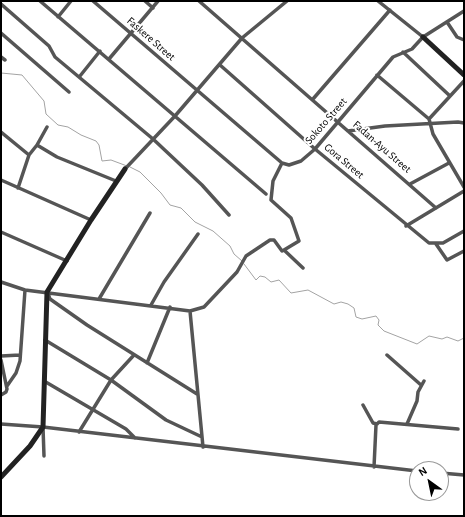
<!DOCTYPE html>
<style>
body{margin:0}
#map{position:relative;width:465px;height:517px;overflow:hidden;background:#fff;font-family:"Alegreya Sans",sans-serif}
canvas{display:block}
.frame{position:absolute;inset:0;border:2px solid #000;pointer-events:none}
.north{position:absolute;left:409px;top:461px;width:40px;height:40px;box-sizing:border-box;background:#fff;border:1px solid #999;border-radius:50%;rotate:327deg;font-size:11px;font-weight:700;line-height:16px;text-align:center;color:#000}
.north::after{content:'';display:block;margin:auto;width:14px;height:18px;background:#000;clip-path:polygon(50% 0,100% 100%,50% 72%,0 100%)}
</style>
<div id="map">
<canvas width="465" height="517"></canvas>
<div class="frame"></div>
<div class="north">N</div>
</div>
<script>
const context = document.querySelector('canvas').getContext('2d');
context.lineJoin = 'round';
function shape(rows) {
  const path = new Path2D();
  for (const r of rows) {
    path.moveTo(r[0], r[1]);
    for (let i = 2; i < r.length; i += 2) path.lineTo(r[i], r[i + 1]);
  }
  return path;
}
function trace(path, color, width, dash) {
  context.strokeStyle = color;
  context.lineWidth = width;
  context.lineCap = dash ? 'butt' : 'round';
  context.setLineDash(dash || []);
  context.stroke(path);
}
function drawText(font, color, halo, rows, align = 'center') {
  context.font = font + ' "Alegreya Sans",sans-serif';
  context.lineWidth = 4;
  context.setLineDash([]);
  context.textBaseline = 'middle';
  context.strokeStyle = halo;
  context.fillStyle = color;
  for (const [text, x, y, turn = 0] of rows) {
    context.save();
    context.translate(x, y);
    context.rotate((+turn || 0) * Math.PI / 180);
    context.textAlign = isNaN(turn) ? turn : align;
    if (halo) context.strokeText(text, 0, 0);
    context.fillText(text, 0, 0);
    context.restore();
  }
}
const stream = shape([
 [1,73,22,75,44,101,46,114,58,125,68,127,81,135,96,141,99,145,102,161,111,160,127,166],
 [130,167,140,172,161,193,170,205,181,208,195,222,213,231,230,246,234,254,242,261],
 [244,264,256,280,260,276,265,277,271,282,279,280,291,293,308,290,334,304,341,302,348,304,354,308,356,317,362,319,376,316,379,320,378,325,384,331,417,344,429,336,442,339,447,337,458,341,464,338]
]);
const street = shape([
 [40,1,266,194],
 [93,1,282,163,289,165,301,161,315,149,393,57,412,49,423,37,464,11],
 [145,1,153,8],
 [199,1,436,208],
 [378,1,423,37],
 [1,4,49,46,55,57,153,139,202,185,229,215],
 [58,17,71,1],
 [447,22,457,37,464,40],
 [1,33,69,92],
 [403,52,450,96],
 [1,57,5,60],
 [109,59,158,1],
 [220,65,315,149,429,243,443,243,464,231],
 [377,75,429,119,433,134,464,187],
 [80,76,100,51],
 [313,99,390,10],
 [429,119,464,81],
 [348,131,385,126,458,122,464,123],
 [1,132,29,155],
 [37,145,57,157,116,181],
 [282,163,273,181,271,200,291,218,299,241,284,250],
 [125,169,175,116,242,38,287,1],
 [1,180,91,220],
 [410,184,449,163],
 [18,188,29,155,37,145,47,127],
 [406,226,464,191],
 [1,232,67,261],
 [436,244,447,260,464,251],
 [1,282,25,290,190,311,204,307,237,272,246,256,270,240,274,240,282,251,284,250,303,268],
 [48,294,50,299,87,325,197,394],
 [99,299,150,213],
 [151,305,164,282,198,234],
 [190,311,203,447],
 [45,340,111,380,166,420,202,437],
 [387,355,421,385],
 [1,356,20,355],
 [1,360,7,389,6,392,1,395],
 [147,363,170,307],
 [44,381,126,429,135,438],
 [7,386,16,373,20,361,25,290],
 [363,405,373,423,377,424],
 [1,424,43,427,417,471],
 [407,424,417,401,418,392,424,381],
 [43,427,44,456],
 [79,432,111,380,134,355],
 [374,467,376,425,379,422,458,429],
 [441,473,464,475]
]);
const secondary = shape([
 [423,37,464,75],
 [1,477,30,446,43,427,47,292,91,220,125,169]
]);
const streetNames = [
 ["Faskere Street",151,39,41],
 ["Sokoto Street",326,121,-49],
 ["Fadan-Ayu Street",382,147,41],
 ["Gora Street",344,161,40]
];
trace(stream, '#a3a3a3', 1);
trace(street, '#555', 3.5);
trace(secondary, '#222', 5);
drawText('11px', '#000', '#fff', streetNames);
</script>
